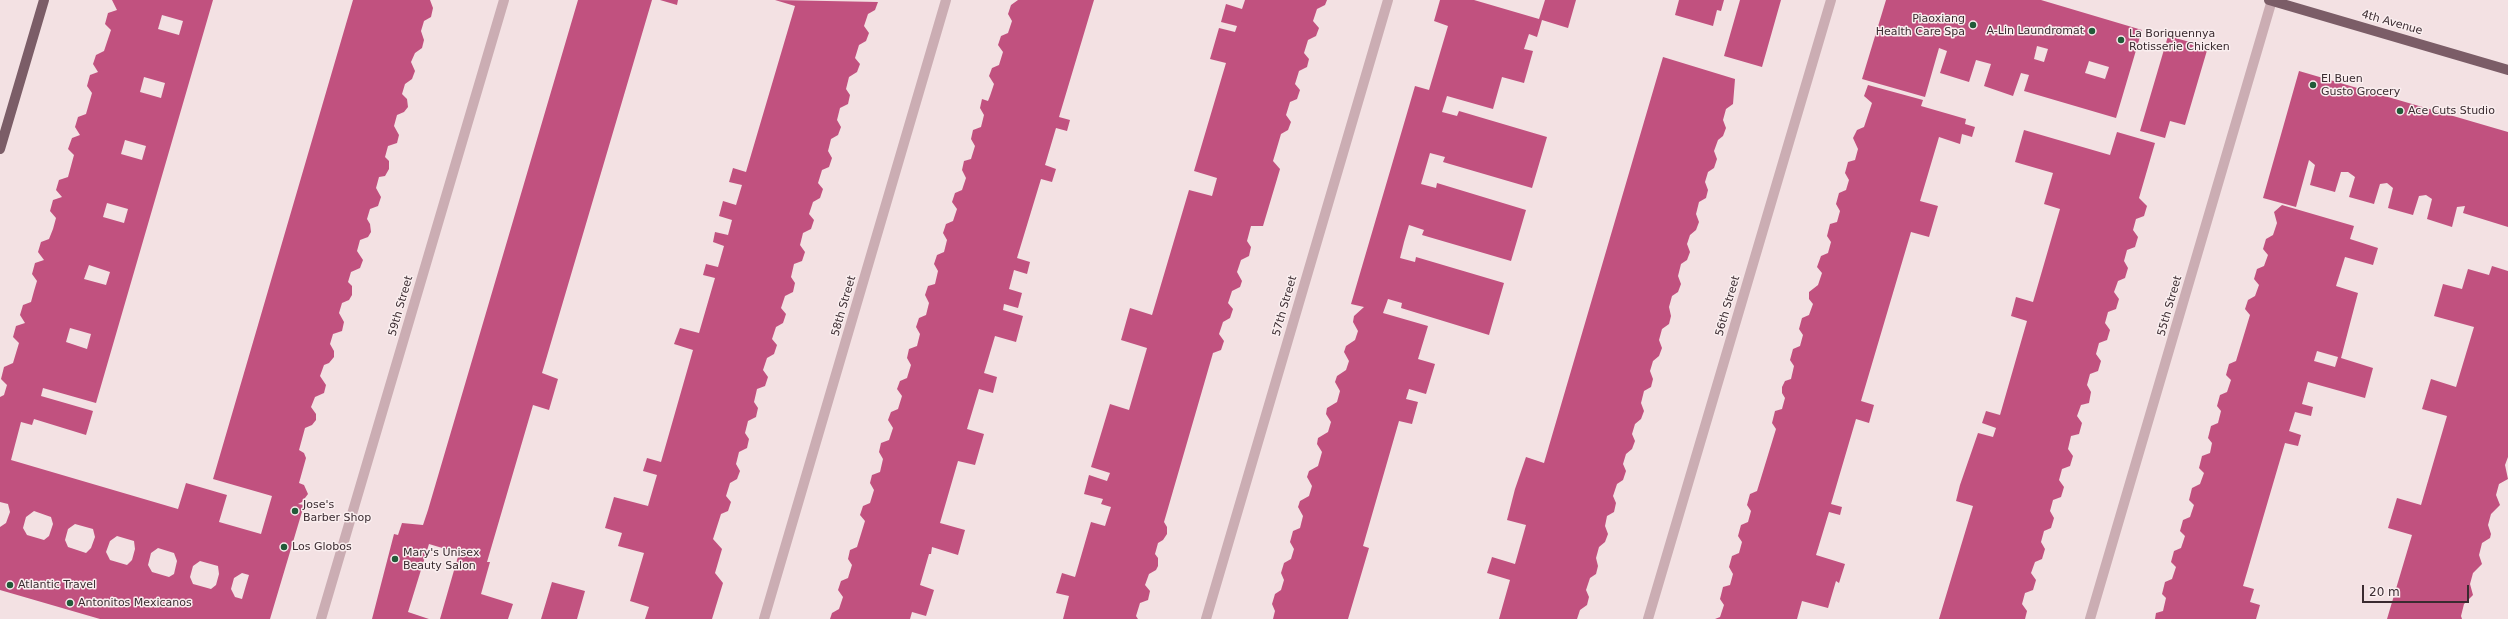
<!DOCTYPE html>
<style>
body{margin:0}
#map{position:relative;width:2508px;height:619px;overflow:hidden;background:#f3e1e3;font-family:"DejaVu Sans",sans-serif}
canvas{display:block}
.scale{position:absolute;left:2362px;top:585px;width:107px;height:18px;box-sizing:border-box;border:2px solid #3a2b30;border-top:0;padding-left:5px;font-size:12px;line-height:14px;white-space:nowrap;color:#3a2b30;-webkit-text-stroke:3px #faeeef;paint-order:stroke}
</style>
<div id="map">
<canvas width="2508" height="619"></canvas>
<div class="scale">20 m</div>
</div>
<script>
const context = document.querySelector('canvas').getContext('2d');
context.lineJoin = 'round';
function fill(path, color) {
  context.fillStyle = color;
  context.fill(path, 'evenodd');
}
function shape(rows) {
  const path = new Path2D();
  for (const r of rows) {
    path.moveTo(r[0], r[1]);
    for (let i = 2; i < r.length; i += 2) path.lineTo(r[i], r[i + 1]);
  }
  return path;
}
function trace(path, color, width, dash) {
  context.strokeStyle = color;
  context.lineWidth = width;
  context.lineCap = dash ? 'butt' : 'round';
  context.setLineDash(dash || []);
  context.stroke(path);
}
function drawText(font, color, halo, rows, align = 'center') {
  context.font = font + ' "DejaVu Sans",sans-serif';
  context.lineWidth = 3;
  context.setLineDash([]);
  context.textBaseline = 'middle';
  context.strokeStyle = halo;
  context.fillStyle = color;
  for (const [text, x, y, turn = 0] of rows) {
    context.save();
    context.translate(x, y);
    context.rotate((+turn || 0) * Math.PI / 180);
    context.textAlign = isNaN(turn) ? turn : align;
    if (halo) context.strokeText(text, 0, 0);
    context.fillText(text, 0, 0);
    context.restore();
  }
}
const building = shape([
 [112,0,213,0,96,403,43,388,41,396,93,411,86,435,34,419,32,425,21,422,11,460,178,509,186,483,227,495,219,522,261,534,272,496,213,479,353,0,430,0,433,8,431,17,424,21,421,31,424,40,422,48,415,53,411,62,415,71,412,79,405,84,402,94,407,99,408,107,404,112,397,115,394,126,399,135,397,143,388,146,385,157,389,161,389,169,385,176,379,177,376,188,381,197,378,206,370,209,367,219,370,224,371,232,368,237,360,240,357,251,363,260,360,268,351,272,348,282,352,286,352,295,349,300,342,303,339,313,344,322,342,331,333,334,330,344,334,351,334,357,329,363,324,365,320,376,326,385,324,393,315,397,311,407,316,414,316,420,312,425,305,428,299,450,304,453,306,458,299,483,304,485,308,494,302,502,298,504,304,505,270,619,100,619,0,590,0,527,6,523,10,512,8,504,0,502,0,397,4,395,7,385,1,379,4,367,13,363,19,343,13,337,16,326,25,323,20,315,23,305,31,302,34,291,37,281,32,274,35,263,44,260,38,252,41,242,49,239,53,229,56,218,50,211,53,200,62,197,56,190,59,180,68,177,74,155,68,149,72,138,80,135,75,127,78,117,86,114,92,93,87,86,90,75,98,72,93,64,96,55,104,51,111,30,105,24,108,13,117,10],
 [162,15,183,21,179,35,158,29],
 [144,77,165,83,161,98,140,92],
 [125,140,146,146,142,160,121,154],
 [107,203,128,209,124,223,103,217],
 [89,265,110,272,106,285,84,279],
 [70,328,91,334,87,349,66,342],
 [34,511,51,517,53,524,49,536,44,540,27,535,23,528,26,517],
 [75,524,93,529,95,537,91,548,86,553,68,547,65,540,68,529],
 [117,536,134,541,135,549,132,560,127,565,110,560,106,552,110,541],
 [158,548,174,553,177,561,174,574,169,577,152,572,148,565,151,553],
 [200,561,218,566,219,574,216,585,211,589,193,584,190,577,193,566],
 [242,573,249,575,242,599,235,597,231,589,234,578],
 [578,0,652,0,542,373,558,379,549,410,533,405,487,562,490,562,481,594,513,604,508,619,440,619,459,553,429,544,408,612,429,619,372,619,394,534,398,535,402,523,423,525,428,510],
 [660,0,678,0,677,5],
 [775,0,878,2,875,10,868,14,864,26,869,33,866,41,859,45,855,58,860,64,857,72,849,77,846,89,850,95,848,104,840,108,837,120,841,127,838,135,831,139,828,151,832,158,829,167,822,170,818,183,823,189,820,198,813,202,809,214,814,220,811,229,803,233,800,245,805,252,802,261,794,264,791,277,795,283,793,292,785,296,781,308,786,314,783,323,776,327,772,339,777,345,774,354,767,358,763,370,768,377,765,386,757,389,754,402,758,408,756,417,748,421,745,433,749,439,747,448,739,452,736,464,740,471,737,479,730,483,726,496,731,502,728,511,721,514,713,539,722,549,715,573,723,583,712,619,645,619,649,607,630,601,644,553,618,546,622,533,605,528,614,497,648,506,657,475,643,471,647,458,661,462,693,350,674,344,680,328,699,333,715,278,703,275,706,264,718,267,724,246,713,242,715,232,728,235,732,220,719,216,723,201,736,205,742,185,729,182,733,168,746,172,795,6],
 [1018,0,1094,0,1059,117,1070,120,1067,131,1056,128,1045,165,1056,169,1052,182,1041,179,1017,258,1030,262,1027,274,1014,270,1009,289,1022,293,1018,308,1004,304,1003,310,1023,316,1016,342,995,336,984,373,997,377,993,393,979,389,967,429,984,434,975,465,958,461,940,523,965,530,958,555,932,547,931,554,929,554,920,585,934,590,926,616,912,612,910,619,830,619,832,613,839,609,843,597,838,590,841,581,848,578,852,565,848,559,850,550,857,547,865,521,860,515,863,506,870,503,874,490,870,483,872,475,880,472,883,459,879,452,881,443,889,440,893,428,888,420,891,412,898,409,902,396,897,389,900,381,907,378,911,365,907,358,909,349,917,346,920,334,916,327,919,318,926,315,929,303,925,295,928,286,935,284,938,271,934,264,937,255,944,252,947,240,943,233,946,224,953,221,957,209,952,202,955,193,962,190,966,178,962,170,964,161,971,159,975,146,971,139,973,130,981,127,984,115,980,108,982,99,988,101,990,96,994,84,989,76,992,68,999,65,1003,52,998,45,1001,36,1008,33,1012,21,1008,14,1011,5],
 [1245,0,1327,0,1325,5,1317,9,1313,21,1319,28,1316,36,1308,40,1304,53,1309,59,1307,67,1299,71,1295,84,1300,90,1297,99,1290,102,1286,115,1291,122,1288,130,1281,134,1273,161,1280,169,1263,226,1251,226,1247,241,1251,247,1249,256,1241,260,1237,272,1242,281,1240,287,1232,291,1228,303,1233,309,1230,318,1223,322,1219,334,1224,341,1221,350,1213,353,1164,522,1167,527,1167,534,1163,540,1158,543,1155,554,1158,558,1158,566,1156,570,1149,574,1145,585,1150,591,1148,600,1140,603,1136,616,1138,619,1063,619,1069,596,1056,593,1062,573,1075,577,1091,522,1105,526,1111,507,1101,504,1103,499,1084,494,1089,475,1107,481,1110,473,1091,467,1110,404,1129,410,1147,348,1121,340,1130,308,1152,315,1189,190,1212,196,1217,178,1194,171,1226,63,1210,59,1219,28,1235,32,1237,26,1221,22,1226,4,1242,9],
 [1440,0,1474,0,1539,19,1545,0,1576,0,1568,28,1542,20,1537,37,1529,34,1524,49,1533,51,1524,83,1502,77,1493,109,1447,96,1442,112,1457,116,1459,111,1547,137,1532,188,1443,162,1445,157,1430,153,1421,184,1436,188,1437,183,1526,210,1511,261,1422,235,1424,230,1409,225,1404,242,1400,258,1415,262,1416,257,1504,283,1489,335,1401,308,1402,303,1388,299,1383,313,1428,326,1418,359,1435,364,1426,394,1409,389,1406,399,1418,402,1412,424,1399,421,1363,546,1369,548,1348,619,1273,619,1275,611,1272,604,1275,594,1281,590,1284,580,1281,573,1284,563,1291,559,1294,549,1290,542,1293,531,1300,528,1303,516,1298,507,1300,501,1309,496,1312,486,1307,477,1309,471,1318,466,1322,452,1317,444,1318,438,1328,432,1331,422,1326,414,1327,408,1337,402,1340,391,1335,382,1337,376,1346,370,1349,361,1344,352,1346,346,1355,340,1358,331,1353,322,1354,316,1364,307,1351,304,1415,86,1429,90,1448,26,1434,21],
 [1679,0,1724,0,1721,11,1717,10,1713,26,1675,15],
 [1740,0,1781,0,1762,67,1724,56],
 [1886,0,2041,0,2142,30,2116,118,2024,91,2029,75,2021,73,2013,96,1984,86,1991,64,1976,60,1969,82,1940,73,1947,51,1939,48,1925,97,1862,79],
 [2037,46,2048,49,2044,62,2034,59],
 [2089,61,2109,67,2105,79,2085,73],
 [2168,36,2208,47,2185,125,2170,121,2165,138,2140,131],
 [1663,57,1735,79,1733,104,1726,109,1723,120,1726,128,1723,136,1718,140,1714,151,1717,159,1714,168,1708,172,1705,182,1708,190,1706,198,1699,202,1696,214,1699,222,1696,230,1690,235,1687,244,1690,252,1687,260,1681,264,1678,276,1681,284,1678,292,1672,296,1669,307,1671,316,1669,324,1662,329,1659,340,1662,348,1659,356,1653,361,1650,371,1653,379,1651,387,1644,391,1641,403,1644,411,1641,419,1635,424,1632,434,1635,441,1632,449,1626,454,1623,464,1626,471,1623,480,1617,484,1613,496,1616,503,1614,512,1607,516,1605,526,1608,534,1605,542,1599,547,1596,558,1598,566,1596,574,1590,578,1586,590,1589,597,1587,605,1580,610,1577,619,1499,619,1510,580,1487,573,1492,557,1515,564,1517,557,1526,525,1507,520,1515,489,1526,457,1544,463],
 [2299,71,2508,132,2508,227,2463,213,2465,206,2457,207,2452,227,2427,219,2432,199,2426,195,2419,196,2413,215,2388,208,2393,188,2387,183,2380,184,2374,204,2349,197,2355,177,2348,172,2341,172,2335,192,2310,185,2315,165,2309,160,2296,207,2263,198],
 [1868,85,1923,100,1921,106,1966,119,1965,124,1975,127,1972,137,1962,134,1960,144,1939,137,1920,201,1938,206,1929,237,1911,232,1861,401,1874,405,1869,423,1856,419,1831,504,1842,507,1840,515,1829,512,1816,555,1845,564,1839,583,1836,581,1828,608,1802,601,1797,619,1715,619,1720,617,1724,605,1720,599,1723,587,1730,585,1733,574,1729,567,1732,556,1739,553,1742,542,1738,536,1741,525,1748,522,1751,511,1747,505,1750,494,1757,491,1776,429,1772,423,1775,411,1782,409,1785,398,1782,393,1782,387,1785,381,1791,379,1794,366,1790,360,1793,349,1800,346,1803,335,1799,329,1802,318,1809,315,1813,304,1809,299,1809,292,1818,285,1822,273,1817,267,1821,256,1828,253,1831,242,1827,236,1830,224,1837,222,1840,211,1836,204,1839,193,1846,190,1849,180,1845,173,1848,162,1855,160,1858,149,1853,138,1857,130,1864,127,1872,103,1864,96],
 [2024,130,2110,155,2117,132,2155,143,2139,198,2147,206,2144,216,2136,219,2133,230,2138,237,2135,247,2127,250,2124,261,2128,268,2125,278,2118,281,2114,292,2119,299,2116,309,2108,312,2105,323,2110,330,2107,340,2099,343,2096,354,2101,361,2098,371,2090,374,2087,385,2091,392,2089,403,2081,405,2077,416,2082,423,2079,434,2071,436,2068,449,2073,456,2070,466,2062,469,2059,480,2064,487,2061,497,2053,500,2050,511,2054,518,2051,528,2044,531,2041,542,2045,549,2042,559,2035,562,2031,573,2036,580,2033,590,2025,593,2022,604,2027,611,2025,619,1939,619,1973,506,1956,501,1960,485,1978,433,1993,437,1996,428,1982,423,1986,411,2000,415,2027,321,2011,316,2016,297,2033,302,2060,209,2044,204,2053,173,2015,162],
 [2282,205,2354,226,2350,239,2378,248,2373,265,2345,257,2336,286,2358,293,2341,358,2373,368,2365,398,2308,382,2302,404,2313,407,2311,416,2295,412,2289,431,2301,435,2298,446,2285,443,2243,586,2254,589,2250,602,2260,605,2256,619,2155,619,2156,613,2163,611,2166,598,2162,594,2165,582,2172,579,2176,567,2171,562,2174,551,2181,548,2185,536,2180,531,2183,520,2190,517,2194,505,2189,500,2192,488,2200,484,2204,473,2199,468,2202,456,2210,453,2212,443,2208,438,2211,426,2218,423,2221,411,2217,406,2220,395,2227,392,2231,380,2226,375,2229,364,2236,361,2250,315,2245,309,2248,300,2255,296,2259,285,2254,279,2257,269,2264,266,2268,255,2263,249,2266,239,2273,235,2277,223,2274,212],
 [2317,351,2338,357,2335,367,2314,361],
 [2492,266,2508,271,2508,457,2505,465,2508,479,2499,484,2496,495,2500,505,2491,514,2488,525,2491,534,2490,538,2482,543,2479,555,2482,564,2473,573,2470,584,2473,595,2464,604,2461,616,2462,619,2387,619,2412,535,2388,528,2397,498,2421,505,2447,416,2422,409,2431,379,2456,387,2474,327,2434,316,2443,284,2462,289,2468,269,2489,275],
 [552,582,585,591,577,619,541,619]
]);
const minor = shape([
 [321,619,504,0],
 [764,619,946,0],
 [1206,619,1388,0],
 [1648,619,1831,0],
 [2090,619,2272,0]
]);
const major = shape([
 [2269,0,2508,70],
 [0,149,44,0]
]);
const markers = [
 [1973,25,4,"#225a39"],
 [2092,31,4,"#225a39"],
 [2121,40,4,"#225a39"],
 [2313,85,4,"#225a39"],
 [2400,111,4,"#225a39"],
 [295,511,4,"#225a39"],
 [284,547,4,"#225a39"],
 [395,559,4,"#225a39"],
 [10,585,4,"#225a39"],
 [70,603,4,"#225a39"]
];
const poiNames = [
 ["Piaoxiang",1965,19,"right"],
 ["Health Care Spa",1965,32,"right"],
 ["A-Lin Laundromat",2084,31,"right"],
 ["La Boriquennya",2129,34],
 ["Rotisserie Chicken",2129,47],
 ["El Buen",2321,79],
 ["Gusto Grocery",2321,92],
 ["Ace Cuts Studio",2408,111],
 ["Jose's",303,505],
 ["Barber Shop",303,518],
 ["Los Globos",292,547],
 ["Mary's Unisex",403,553],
 ["Beauty Salon",403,566],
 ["Atlantic Travel",18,585],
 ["Antonitos Mexicanos",78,603]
];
const streetNames = [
 ["4th Avenue",2392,23,16],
 ["59th Street",401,306,-74],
 ["58th Street",844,306,-74],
 ["57th Street",1285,306,-74],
 ["56th Street",1728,306,-74],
 ["55th Street",2170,306,-74]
];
fill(building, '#c1517f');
trace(minor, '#cbadb3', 10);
trace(major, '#7b5d67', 10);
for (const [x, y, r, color] of markers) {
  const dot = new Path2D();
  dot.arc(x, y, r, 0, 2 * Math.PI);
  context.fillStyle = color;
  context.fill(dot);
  trace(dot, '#faeeef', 1.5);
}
drawText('11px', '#3a2b30', '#faeeef', poiNames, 'left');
drawText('11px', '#3a2b30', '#faeeef', streetNames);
</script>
